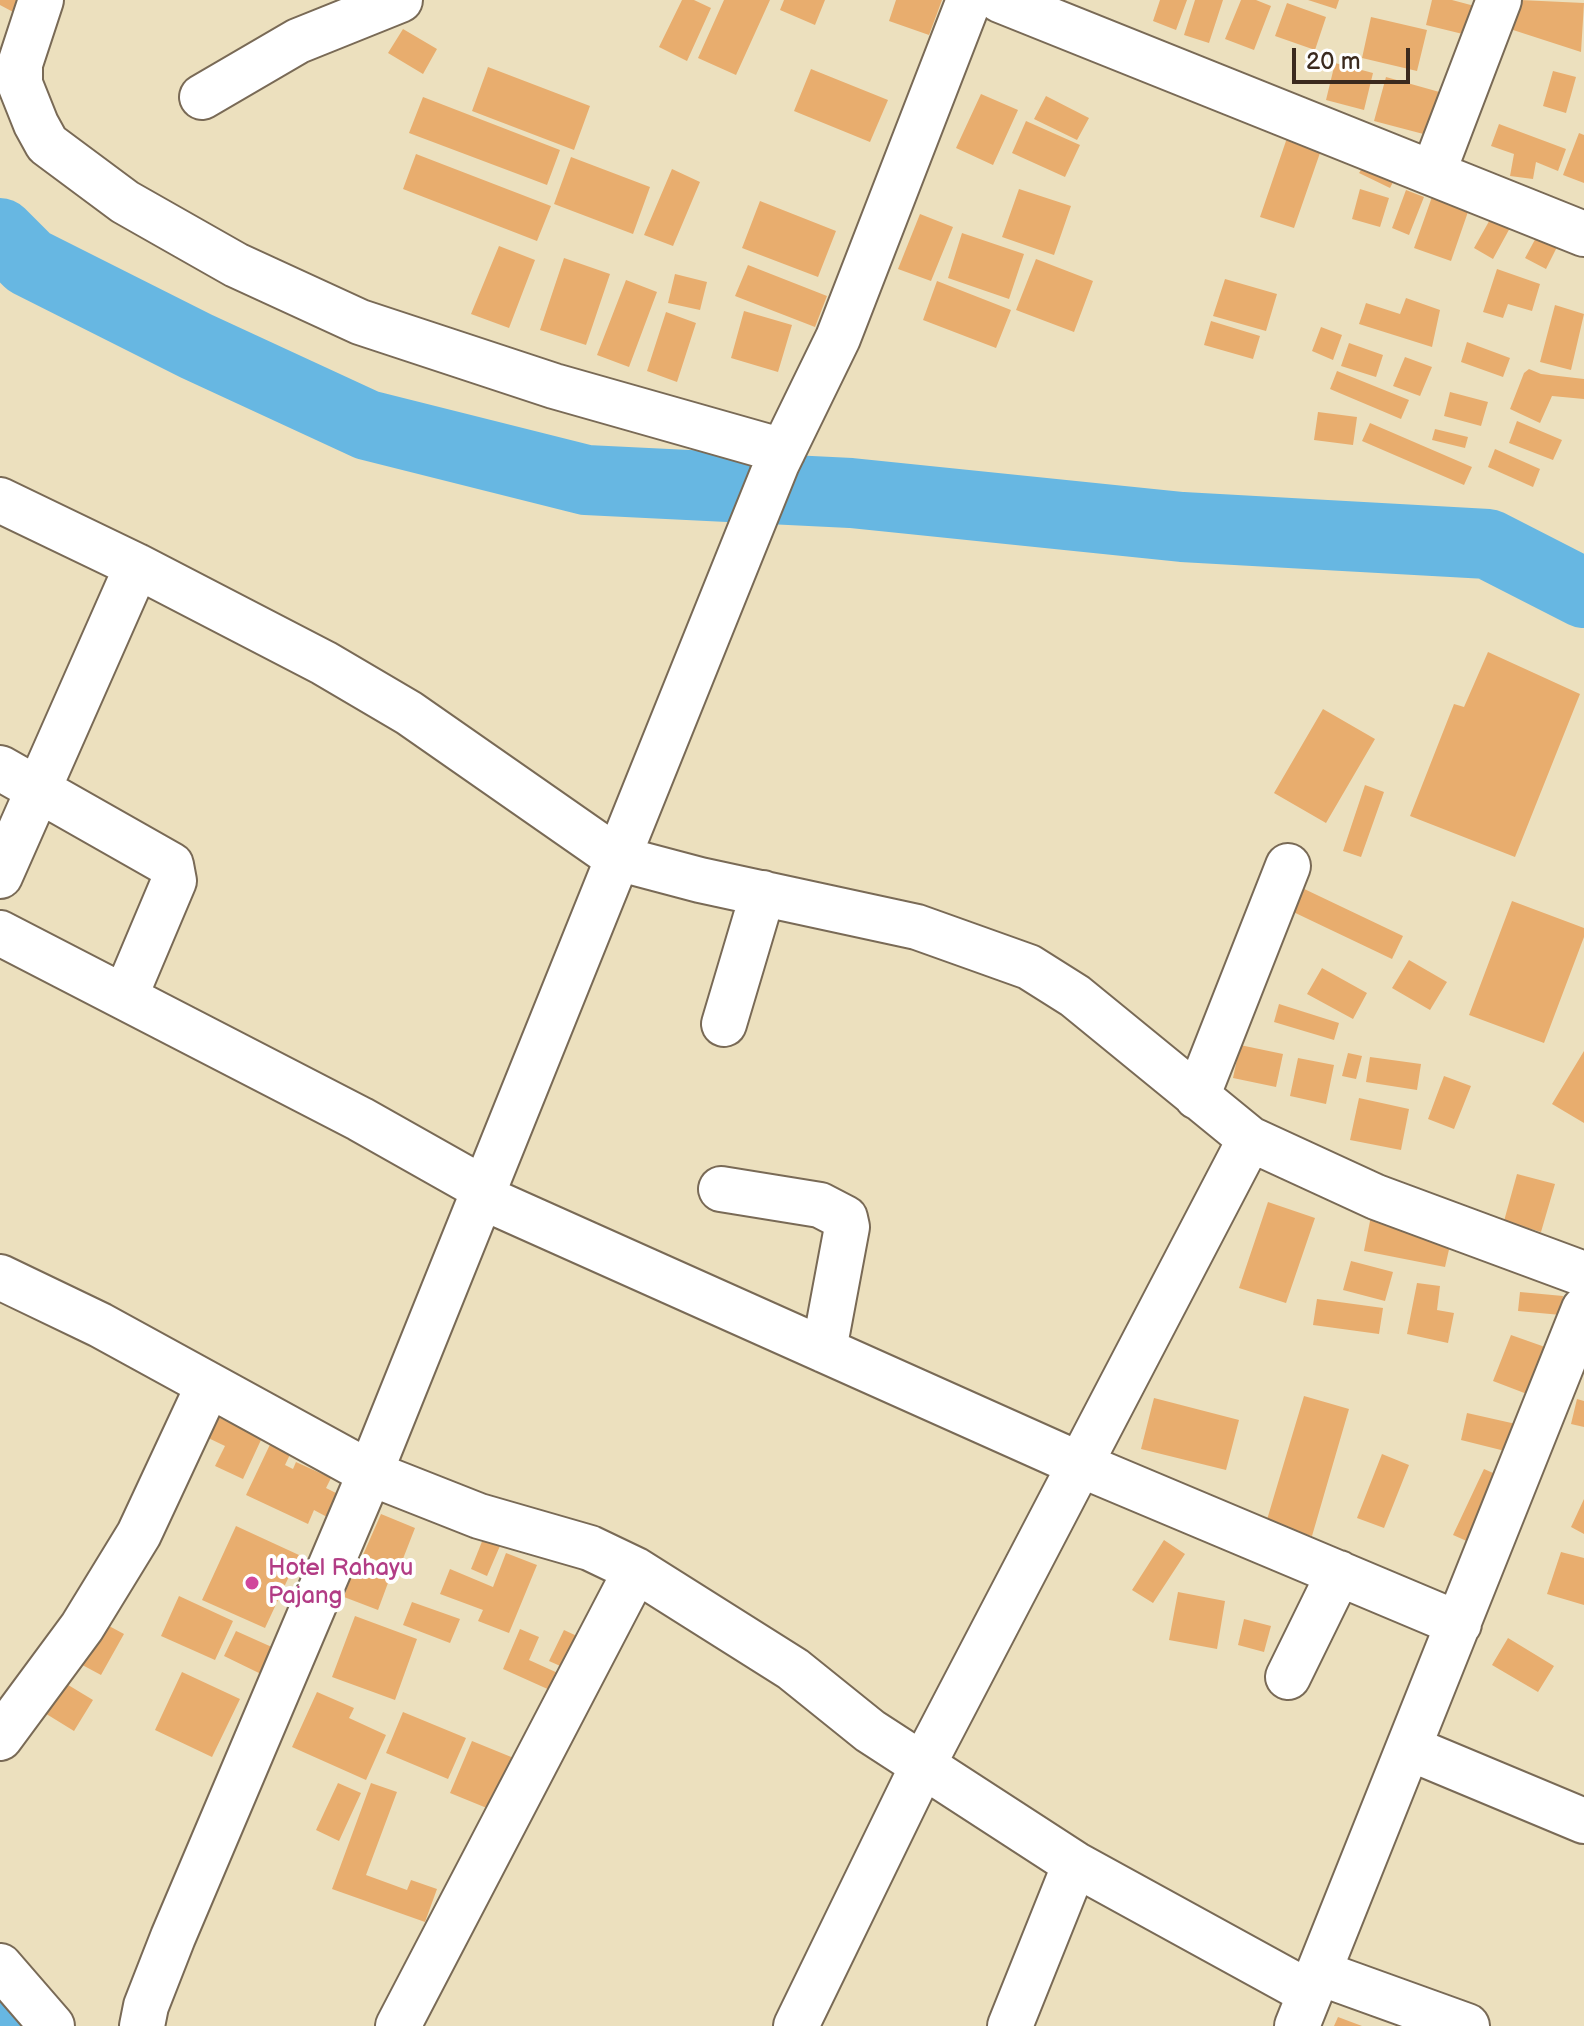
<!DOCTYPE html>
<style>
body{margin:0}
#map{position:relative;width:1584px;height:2026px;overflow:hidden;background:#ece0be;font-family:"Balsamiq Sans",sans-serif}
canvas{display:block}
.scale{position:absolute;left:1292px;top:48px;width:118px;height:36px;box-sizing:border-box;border:4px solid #3b2a1e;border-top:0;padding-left:10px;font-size:24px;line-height:28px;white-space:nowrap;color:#3b2a1e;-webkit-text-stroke:6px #fff;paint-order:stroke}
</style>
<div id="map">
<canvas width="1584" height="2026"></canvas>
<div class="scale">20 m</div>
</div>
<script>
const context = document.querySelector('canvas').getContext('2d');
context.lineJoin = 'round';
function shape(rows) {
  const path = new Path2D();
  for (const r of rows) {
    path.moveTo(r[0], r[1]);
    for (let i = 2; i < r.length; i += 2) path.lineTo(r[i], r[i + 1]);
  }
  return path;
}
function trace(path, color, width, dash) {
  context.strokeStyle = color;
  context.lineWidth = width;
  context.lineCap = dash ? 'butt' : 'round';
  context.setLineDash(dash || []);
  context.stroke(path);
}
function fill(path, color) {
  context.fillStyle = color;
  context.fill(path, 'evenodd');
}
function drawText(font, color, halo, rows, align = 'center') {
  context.font = font + ' "Balsamiq Sans",sans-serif';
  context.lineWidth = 8;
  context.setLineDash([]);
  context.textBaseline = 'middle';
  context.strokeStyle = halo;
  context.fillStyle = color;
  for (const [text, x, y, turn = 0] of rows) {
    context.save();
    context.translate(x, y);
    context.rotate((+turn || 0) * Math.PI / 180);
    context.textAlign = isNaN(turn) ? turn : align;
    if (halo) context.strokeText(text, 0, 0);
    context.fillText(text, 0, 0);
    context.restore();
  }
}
const river = shape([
 [0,233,29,262,196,346,367,425,586,480,851,493,1182,527,1488,544,1584,593],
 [0,2017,7,2026]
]);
const building = shape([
 [0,0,22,0,15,13,0,5],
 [682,0,694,0,711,8,687,61,659,47],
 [724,0,770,0,736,75,698,58],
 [784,0,825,0,815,25,780,10],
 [896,0,942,0,929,35,889,21],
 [1160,0,1187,0,1176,30,1153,21],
 [1195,0,1223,0,1209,43,1184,35],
 [1241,0,1256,0,1271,6,1254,50,1225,39],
 [1308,0,1339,0,1336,9],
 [1432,0,1452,0,1482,8,1475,37,1426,25],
 [1520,0,1584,3,1581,52,1510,29],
 [1287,3,1326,17,1315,50,1275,36],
 [1371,17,1427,30,1417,71,1362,58],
 [403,29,437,49,423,74,388,53],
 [1335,63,1373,73,1364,110,1326,100],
 [488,67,590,106,574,150,472,111],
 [811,69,888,100,870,142,794,111],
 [1553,71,1576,77,1566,113,1543,106],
 [1386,77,1443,93,1431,136,1374,121],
 [981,94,1018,110,993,165,956,148],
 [1046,96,1089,118,1077,140,1034,119],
 [423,97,560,150,547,185,409,133],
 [1026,121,1080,145,1065,177,1012,153],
 [1499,124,1566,149,1558,171,1536,162,1533,179,1510,176,1514,154,1491,146],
 [1579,133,1584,135,1584,183,1563,175],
 [1287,138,1321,150,1294,228,1260,217],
 [416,154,551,206,537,241,403,189],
 [571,157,650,187,633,234,554,204],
 [1365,164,1395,178,1390,188,1359,173],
 [672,169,700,182,673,246,644,235],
 [1019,189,1071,206,1054,255,1002,237],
 [1360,189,1389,198,1380,227,1352,219],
 [1406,190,1424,197,1409,235,1392,228],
 [1433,194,1470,206,1451,261,1414,248],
 [760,201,836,231,818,277,742,248],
 [920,214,953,227,931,281,898,269],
 [1492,216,1511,226,1493,259,1474,248],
 [962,233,1024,254,1009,299,948,278],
 [1538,234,1558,245,1546,269,1525,258],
 [499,246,535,260,509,328,471,314],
 [564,258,610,274,586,345,540,330],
 [1036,259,1093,281,1074,332,1016,310],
 [748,265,827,296,815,327,735,296],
 [1497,269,1540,284,1532,311,1508,304,1503,318,1483,312],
 [675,274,707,282,700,310,668,303],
 [1225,279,1277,294,1266,331,1213,316],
 [626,280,657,292,629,367,597,355],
 [937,281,1011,310,996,348,923,320],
 [1406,298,1440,310,1432,347,1359,324,1366,303,1400,314],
 [1555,305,1584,314,1571,370,1540,362],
 [744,311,792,325,778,372,731,358],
 [666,312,696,323,677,382,647,371],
 [1211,321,1260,336,1253,359,1204,345],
 [1321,327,1342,335,1333,360,1312,351],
 [1467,342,1510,358,1503,377,1461,362],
 [1349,343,1383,355,1376,377,1341,366],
 [1405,357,1432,367,1420,396,1393,386],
 [1529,369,1541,374,1584,379,1584,399,1552,396,1540,423,1510,409,1524,373],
 [1337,371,1409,400,1401,419,1330,389],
 [1450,392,1488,402,1481,426,1444,416],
 [1318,412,1357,417,1353,445,1314,440],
 [1517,421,1562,440,1553,460,1509,443],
 [1370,423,1472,467,1464,485,1362,441],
 [1435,429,1468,437,1465,448,1432,440],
 [1495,449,1540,469,1533,487,1488,467],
 [1488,652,1580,694,1515,857,1410,816,1454,704,1464,707],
 [1323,709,1375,739,1326,823,1274,793],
 [1365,785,1384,792,1361,857,1343,851],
 [1298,886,1403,936,1392,959,1287,909],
 [1512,901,1584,928,1584,937,1544,1043,1469,1015],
 [1409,960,1447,982,1430,1010,1392,988],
 [1322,968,1367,993,1353,1019,1307,994],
 [1279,1004,1339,1023,1334,1040,1274,1022],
 [1240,1045,1283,1054,1276,1087,1233,1078],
 [1584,1051,1584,1123,1552,1104],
 [1348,1053,1362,1056,1356,1079,1342,1076],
 [1370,1057,1421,1064,1417,1090,1366,1082],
 [1298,1058,1334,1065,1326,1104,1290,1096],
 [1444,1076,1471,1086,1454,1129,1428,1119],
 [1359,1098,1409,1109,1401,1150,1350,1140],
 [1517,1174,1555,1184,1541,1232,1504,1221],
 [1268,1202,1315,1218,1286,1303,1239,1288],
 [1371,1216,1453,1232,1445,1267,1364,1251],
 [1351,1261,1393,1272,1385,1301,1343,1290],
 [1417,1283,1440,1286,1437,1310,1454,1313,1448,1343,1407,1334],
 [1520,1292,1563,1296,1561,1315,1518,1311],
 [1317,1299,1383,1308,1379,1334,1313,1325],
 [1511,1335,1545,1347,1527,1394,1493,1381],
 [1304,1396,1349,1409,1312,1536,1266,1523],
 [1154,1398,1239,1420,1226,1470,1141,1449],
 [1577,1399,1584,1401,1584,1427,1571,1424],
 [1467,1413,1516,1424,1509,1452,1461,1440],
 [211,1414,248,1431,266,1429,243,1479,215,1466,225,1446,202,1435],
 [275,1434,295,1444,285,1465,293,1469,296,1462,331,1478,326,1488,338,1494,327,1517,314,1510,308,1524,246,1495],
 [1382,1454,1409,1465,1384,1528,1357,1518],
 [1484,1469,1509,1480,1478,1546,1453,1535],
 [1584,1499,1584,1534,1571,1527],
 [381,1514,415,1528,399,1569,363,1555],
 [489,1524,506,1532,487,1576,471,1569],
 [236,1526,299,1555,265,1628,202,1600],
 [1164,1540,1185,1554,1153,1603,1132,1590],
 [1561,1552,1584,1558,1584,1605,1547,1594],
 [506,1553,537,1565,509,1633,478,1621,483,1610,440,1594,450,1569,493,1587],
 [357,1559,392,1572,378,1610,344,1597],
 [1178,1592,1225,1601,1217,1649,1169,1640],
 [179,1596,233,1621,215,1660,161,1636],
 [412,1602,460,1619,450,1643,403,1625],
 [355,1616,417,1639,395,1700,332,1677],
 [96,1619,124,1634,101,1675,73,1660],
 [1244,1619,1271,1626,1264,1652,1238,1645],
 [520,1629,539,1637,529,1660,560,1674,552,1691,503,1669],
 [564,1630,590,1642,576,1673,549,1661],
 [236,1631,274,1648,261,1674,224,1656],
 [1508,1638,1554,1666,1538,1692,1492,1665],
 [182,1672,240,1699,212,1757,155,1730],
 [55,1677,93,1700,74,1731,35,1707],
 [317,1692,354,1708,349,1718,386,1735,366,1780,292,1747],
 [403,1712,466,1738,448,1779,386,1753],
 [472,1741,521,1761,499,1813,450,1793],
 [338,1783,361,1793,339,1841,316,1830],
 [371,1783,397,1792,366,1875,407,1890,411,1880,437,1889,425,1922,332,1889],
 [1338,2017,1362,2026,1334,2026]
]);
const minor = shape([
 [41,0,20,64,20,84,36,124,47,144,125,202,236,265,360,322,554,386,783,451],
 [1000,0,1584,234],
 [202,97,298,41,400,0],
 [1433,173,1499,0],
 [0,500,137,566,324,663,409,713,617,858,700,880,917,927,1029,967,1075,996,1250,1139,1376,1197,1584,1274],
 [0,768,171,865,174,881,125,997],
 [0,876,137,566],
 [0,933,360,1119,484,1189],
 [724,1024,763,893],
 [1197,1097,1288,866],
 [721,1189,820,1205,845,1218,847,1227,824,1350],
 [482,1197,1081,1465,1459,1624],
 [0,1277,100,1325,370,1473,479,1516,590,1548,636,1570,793,1669,870,1731,1075,1864,1310,1993],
 [1288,1677,1339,1573],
 [0,1738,82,1627,139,1534,208,1386],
 [1409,1748,1584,1821],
 [0,1966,52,2026],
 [1320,1973,1467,2026],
 [142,2026,146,2006,173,1937,370,1473,777,463,838,338,969,0],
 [398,2026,636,1570],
 [796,2026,923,1765,1250,1139],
 [1010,2026,1075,1864],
 [1297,2026,1584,1309]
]);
const markers = [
 [252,1583,8,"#d1479c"]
];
const hotelNames = [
 ["Hotel Rahayu",268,1569],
 ["Pajang",268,1597]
];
trace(river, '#67b7e2', 70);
fill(building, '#e8ad6e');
trace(minor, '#796a56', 48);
trace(minor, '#fff', 44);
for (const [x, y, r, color] of markers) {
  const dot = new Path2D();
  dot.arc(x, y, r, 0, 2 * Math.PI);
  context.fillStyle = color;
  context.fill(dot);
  trace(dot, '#fff', 3);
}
drawText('24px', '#b23c85', '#fff', hotelNames, 'left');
</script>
